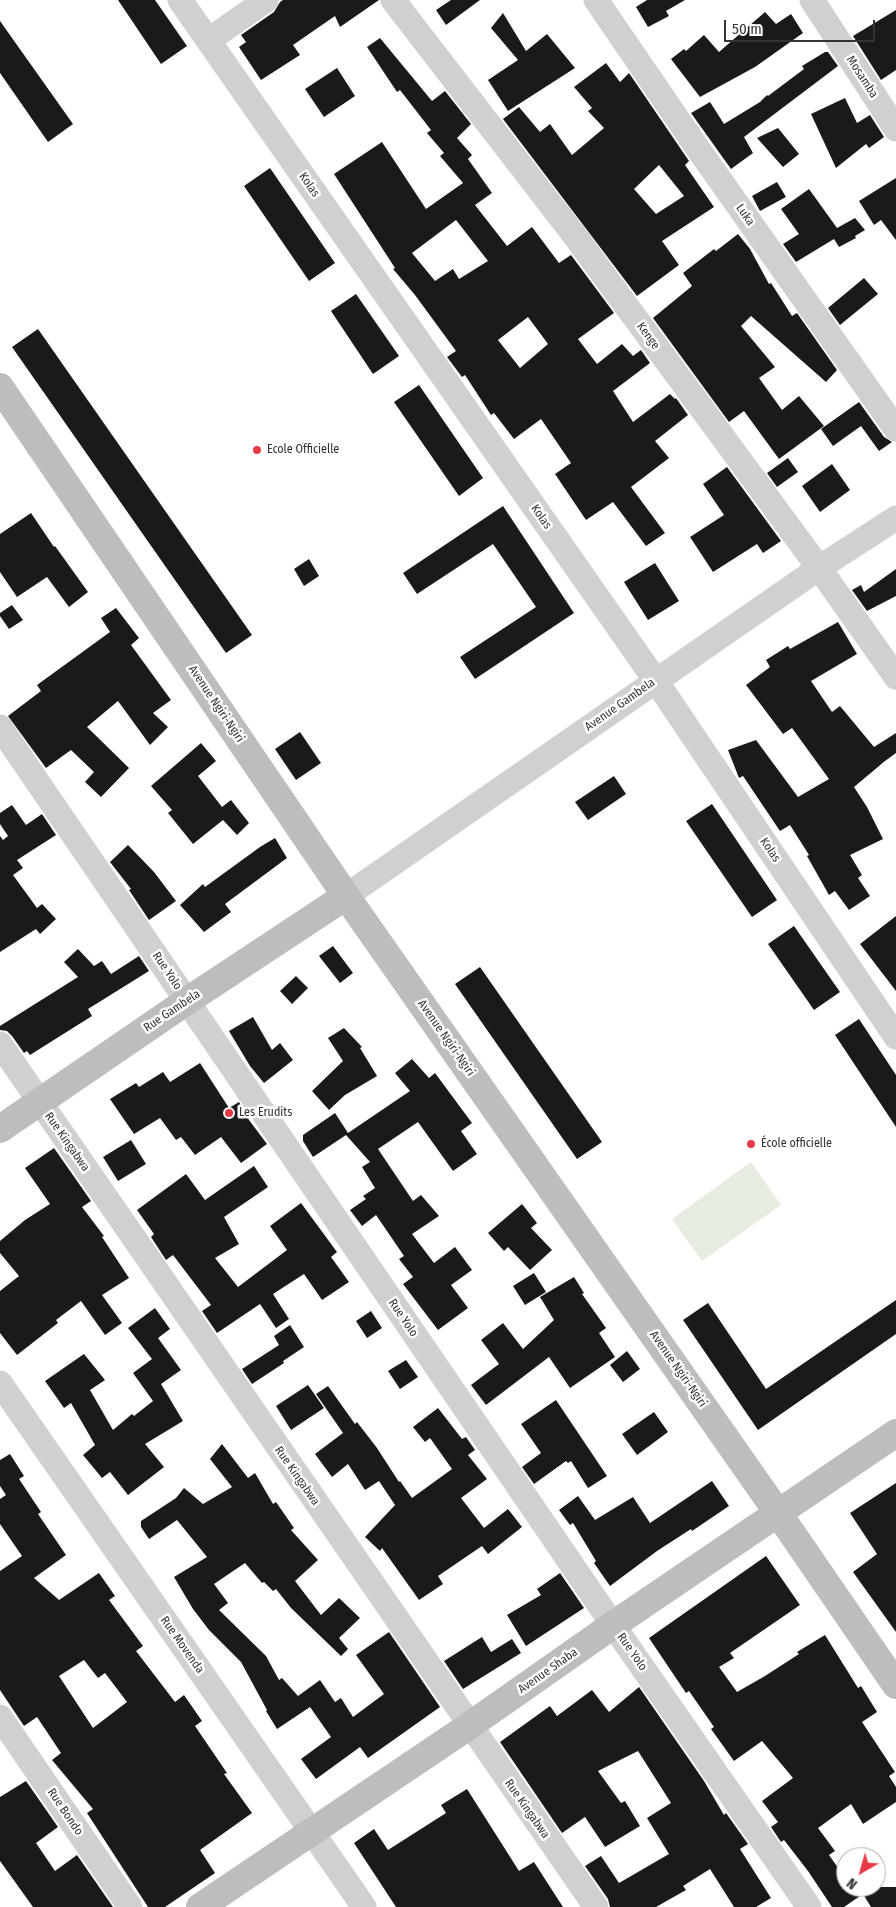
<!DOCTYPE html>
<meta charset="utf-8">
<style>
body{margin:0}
#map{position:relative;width:896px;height:1907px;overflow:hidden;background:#fff;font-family:"Fira Sans Condensed",sans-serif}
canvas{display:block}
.north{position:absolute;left:836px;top:1847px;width:50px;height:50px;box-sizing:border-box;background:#fff;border:1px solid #adadad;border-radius:50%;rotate:218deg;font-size:14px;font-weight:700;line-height:20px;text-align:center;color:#333}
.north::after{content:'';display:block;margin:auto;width:18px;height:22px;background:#e63946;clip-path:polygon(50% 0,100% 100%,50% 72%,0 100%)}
.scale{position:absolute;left:724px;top:20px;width:151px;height:22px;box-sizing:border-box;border:2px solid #333;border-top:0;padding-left:6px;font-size:15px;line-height:18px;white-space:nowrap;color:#333;-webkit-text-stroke:4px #fff;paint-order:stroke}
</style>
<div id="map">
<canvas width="896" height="1907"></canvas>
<div class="north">N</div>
<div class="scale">50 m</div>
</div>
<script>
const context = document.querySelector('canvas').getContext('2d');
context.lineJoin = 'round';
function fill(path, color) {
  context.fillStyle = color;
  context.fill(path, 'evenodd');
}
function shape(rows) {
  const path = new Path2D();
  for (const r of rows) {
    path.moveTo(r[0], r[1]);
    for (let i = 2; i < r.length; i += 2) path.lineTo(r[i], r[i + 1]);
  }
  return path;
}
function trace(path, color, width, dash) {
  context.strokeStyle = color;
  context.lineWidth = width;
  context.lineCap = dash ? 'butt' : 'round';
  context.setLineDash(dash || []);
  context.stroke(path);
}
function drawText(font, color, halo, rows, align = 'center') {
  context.font = font + ' "Fira Sans Condensed",sans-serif';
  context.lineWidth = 5;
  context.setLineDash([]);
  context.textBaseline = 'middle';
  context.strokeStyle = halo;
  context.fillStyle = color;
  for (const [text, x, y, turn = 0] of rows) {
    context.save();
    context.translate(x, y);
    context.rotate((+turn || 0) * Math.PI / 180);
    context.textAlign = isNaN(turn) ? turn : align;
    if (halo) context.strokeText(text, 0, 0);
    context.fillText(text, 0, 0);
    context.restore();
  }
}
const green = shape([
 [751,1162,781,1205,702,1261,672,1219]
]);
const building = shape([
 [118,0,155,0,187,46,161,64],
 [283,0,379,0,340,27,335,16,293,45,300,55,261,80,239,47,246,42,241,35,274,12,280,2],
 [451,0,480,0,446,25,436,10],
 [647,0,685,0,666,11,669,16,648,27,636,7],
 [896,10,896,70,881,80,853,36],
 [765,12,776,24,791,14,803,33,755,67,700,97,671,59,684,49,686,51,704,35,719,52],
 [503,13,526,51,547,34,575,68,508,111,488,80,518,60,491,28],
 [0,21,73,124,48,142,0,73],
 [380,38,432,101,445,91,471,124,457,138,472,155,468,159,492,193,475,205,507,246,532,227,559,263,571,255,614,313,578,339,597,364,622,344,633,356,641,350,650,363,613,391,633,422,670,394,675,399,676,398,688,415,655,441,669,458,631,487,665,533,646,546,613,502,586,520,555,474,571,463,541,419,514,439,494,413,491,415,465,375,462,377,447,357,456,351,415,295,393,269,395,268,334,174,382,142,426,209,463,183,440,156,444,153,427,133,431,130,400,90,397,92,367,47],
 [456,220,488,261,459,279,453,269,435,281,412,253],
 [528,317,548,344,520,368,498,340],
 [825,52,828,52,838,66,744,137,753,153,731,169,691,113,710,102,724,124,760,102,767,95,768,96,804,69,802,66],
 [606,63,620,82,629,73,689,161,685,165,714,207,662,241,679,265,637,296,503,119,519,107,540,132,550,124,572,155,604,128,588,111,592,108,574,87],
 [659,165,684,196,656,214,634,189],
 [337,68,355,96,324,117,305,89],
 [845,98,857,123,870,115,884,137,869,148,866,144,836,168,811,114],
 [778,128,799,154,783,167,757,138],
 [270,168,335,263,309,281,244,186],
 [896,178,896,240,881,220,874,225,859,201],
 [777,182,786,197,760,211,752,196],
 [809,189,837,228,855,218,865,230,855,236,856,238,839,247,834,239,796,262,783,244,799,234,781,209],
 [738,234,750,249,769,284,771,283,792,316,797,313,837,370,826,382,751,316,741,326,775,367,759,378,782,410,799,396,824,426,779,459,744,411,729,422,653,318,692,286,683,273,714,249,716,251],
 [864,278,878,294,840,325,828,308],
 [356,294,399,356,373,374,331,311],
 [38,329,252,635,226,653,12,347],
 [419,385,483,478,459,496,394,402],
 [859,402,884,437,892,442,879,451,861,426,833,446,821,429],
 [788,458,798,472,777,487,767,473],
 [832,464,850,490,820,512,802,486],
 [727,467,781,541,763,553,757,544,713,572,690,537,724,515,703,484],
 [503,506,574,613,475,679,460,657,536,607,493,544,417,594,403,573],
 [31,513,54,547,55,546,88,592,69,607,47,577,17,597,0,572,0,534],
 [309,559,319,576,304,586,294,569],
 [655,563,679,601,648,620,624,582],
 [896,569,896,596,867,611,852,590,861,585,864,592],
 [12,605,23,620,9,629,0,616,0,613],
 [116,608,139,638,131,645,171,700,153,713,168,727,150,745,118,701,87,727,129,768,101,797,85,782,94,772,71,750,46,768,8,716,41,691,37,685,110,632,101,618],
 [838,622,857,654,811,681,832,712,840,706,874,747,896,733,896,753,885,761,854,787,867,807,883,839,850,855,862,875,858,878,870,896,849,910,835,891,829,895,807,856,809,855,790,825,780,831,743,776,739,778,728,750,756,740,798,797,829,779,792,728,783,734,746,685,770,667,766,660,788,646,790,649],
 [300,732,321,763,296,780,275,749],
 [201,743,216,761,198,776,222,807,231,800,249,823,237,835,223,820,193,844,168,813,172,810,151,786],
 [614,776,626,794,588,820,575,802],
 [712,804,777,900,752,917,686,821],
 [12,805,26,825,42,814,56,835,17,860,23,868,13,875,37,908,42,904,56,919,40,934,36,929,0,952,0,836,3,840,8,836,0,824,0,813],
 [275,838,287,858,225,904,231,912,204,932,180,905,203,884,205,887,260,847],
 [128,845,154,872,176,901,149,920,129,890,131,889,110,862],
 [896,916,896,991,860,944],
 [794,926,840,992,814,1010,768,944],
 [333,946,353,973,340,983,319,956],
 [78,949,94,966,102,961,111,974,139,956,149,971,88,1009,92,1016,30,1055,27,1051,24,1053,12,1036,7,1031,0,1030,0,1026,78,977,64,962],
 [480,967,602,1142,577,1159,455,984],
 [296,976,308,988,292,1004,280,991],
 [253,1017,272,1050,280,1043,293,1060,264,1083,250,1066,229,1031],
 [859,1019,896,1075,896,1127,835,1035],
 [344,1028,362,1047,360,1048,377,1076,345,1095,329,1110,312,1091,343,1061,328,1038],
 [412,1059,429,1078,435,1073,472,1123,461,1131,477,1154,453,1171,418,1122,378,1149,413,1201,421,1195,439,1216,412,1234,434,1263,455,1247,472,1270,451,1285,468,1308,438,1330,403,1284,413,1277,399,1259,404,1256,376,1215,362,1226,350,1210,366,1199,363,1196,375,1188,362,1167,370,1162,346,1135,313,1157,303,1141,303,1135,335,1113,348,1133,410,1091,395,1073],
 [200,1063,229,1108,239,1102,249,1120,267,1144,241,1163,221,1137,195,1155,181,1137,176,1140,160,1118,134,1134,110,1099,136,1083,139,1087,163,1072,170,1082],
 [131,1140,146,1164,118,1181,103,1157],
 [54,1148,91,1201,82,1207,104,1236,102,1237,129,1278,102,1295,122,1323,105,1335,81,1301,56,1320,58,1323,17,1355,0,1333,0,1291,19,1276,0,1253,0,1241,25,1220,50,1204,25,1168],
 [254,1166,268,1187,224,1217,239,1244,215,1258,238,1287,287,1250,270,1226,301,1203,337,1252,331,1257,349,1282,322,1300,304,1274,273,1294,289,1319,276,1328,260,1304,217,1333,202,1311,211,1305,173,1255,166,1260,151,1237,154,1234,137,1210,186,1174,205,1200],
 [522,1204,537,1223,531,1228,552,1250,530,1270,508,1247,504,1251,488,1233],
 [534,1273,546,1292,525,1305,513,1286],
 [574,1277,584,1293,582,1294,606,1328,599,1333,615,1357,570,1388,549,1357,486,1405,471,1385,499,1364,481,1340,503,1323,523,1349,554,1320,540,1297],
 [896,1300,896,1334,758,1430,683,1320,708,1303,766,1389],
 [155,1308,170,1329,158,1338,181,1370,161,1384,183,1421,145,1444,164,1467,128,1495,110,1472,102,1478,83,1455,95,1445,71,1403,64,1408,45,1381,84,1354,105,1380,90,1390,113,1430,132,1414,134,1416,153,1401,133,1373,152,1359,128,1328],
 [371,1311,382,1328,367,1338,356,1321],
 [290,1325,304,1347,283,1361,284,1363,252,1384,242,1369,279,1345,274,1336],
 [627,1351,640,1369,623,1382,610,1365],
 [406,1360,418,1377,400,1389,388,1371],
 [308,1385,324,1408,291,1430,276,1406],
 [328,1386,355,1424,357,1422,377,1448,399,1482,400,1481,412,1498,452,1469,430,1438,425,1442,413,1427,438,1408,462,1439,466,1437,475,1450,468,1455,487,1479,461,1498,484,1528,508,1509,522,1527,488,1554,482,1546,438,1576,443,1584,419,1600,382,1548,380,1551,365,1537,395,1505,379,1481,365,1490,348,1464,332,1477,315,1454,343,1433,316,1394],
 [556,1400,607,1476,588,1488,571,1461,568,1463,566,1461,534,1484,522,1467,541,1453,521,1424],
 [654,1412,668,1432,637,1455,622,1434],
 [222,1444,248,1478,255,1473,273,1504,276,1502,294,1528,291,1530,318,1560,295,1581,321,1615,339,1598,360,1618,339,1638,348,1649,341,1656,291,1608,276,1589,273,1591,264,1582,262,1583,245,1563,214,1584,228,1603,219,1610,266,1656,279,1680,282,1678,298,1696,320,1680,335,1702,341,1698,353,1717,384,1694,356,1655,389,1632,440,1707,368,1758,360,1747,316,1779,301,1759,331,1737,310,1707,277,1729,266,1711,267,1710,241,1662,209,1630,193,1609,174,1577,207,1557,177,1520,149,1539,141,1527,141,1521,176,1498,184,1488,203,1504,232,1487,210,1459],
 [10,1454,24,1476,19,1479,41,1512,38,1514,66,1555,34,1578,59,1600,99,1573,115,1596,109,1600,143,1646,136,1651,175,1702,184,1695,202,1721,195,1726,227,1773,224,1774,252,1813,200,1850,215,1873,165,1907,148,1907,87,1813,93,1809,52,1760,61,1753,37,1717,24,1726,0,1690,0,1571,22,1556,0,1524,0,1499,6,1495,0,1486,0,1460],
 [84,1660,98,1678,105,1673,127,1702,93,1728,59,1676],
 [712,1481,729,1506,692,1531,691,1529,657,1551,610,1586,594,1563,596,1561,573,1523,570,1525,559,1510,578,1496,595,1520,633,1497,650,1523],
 [896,1483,896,1632,853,1572,877,1554,850,1513],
 [766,1556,800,1605,730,1653,734,1658,719,1667,737,1692,765,1676,799,1654,797,1652,825,1635,858,1688,861,1686,877,1712,862,1722,895,1772,889,1776,896,1787,896,1802,863,1824,851,1804,818,1828,835,1851,829,1855,846,1879,846,1887,896,1887,896,1907,871,1907,863,1894,844,1907,832,1907,808,1871,784,1840,781,1842,771,1827,778,1822,762,1801,793,1778,762,1741,734,1761,711,1729,714,1727,689,1691,686,1693,649,1638],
 [560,1573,584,1608,526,1646,507,1615,541,1595,537,1589],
 [482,1637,491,1652,512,1639,521,1653,463,1689,444,1661],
 [639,1687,704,1781,724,1815,726,1813,748,1844,740,1849,771,1898,756,1907,734,1907,710,1869,683,1886,686,1890,656,1907,610,1907,608,1899,585,1866,601,1856,619,1883,669,1854,647,1818,671,1803,638,1751,598,1771,621,1803,625,1801,640,1826,605,1847,585,1817,562,1833,500,1742,550,1706,557,1716,592,1690,609,1712],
 [26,1781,58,1827,36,1843,55,1871,77,1855,113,1907,33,1907,0,1861,0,1797],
 [467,1789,519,1871,534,1862,563,1907,396,1907,354,1843,374,1829,388,1850,446,1813,441,1805]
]);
const street = shape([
 [180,0,656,681,896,1037],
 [393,0,575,236,819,568,896,677],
 [596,0,696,146,896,429],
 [812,0,896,129],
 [209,40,266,0],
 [0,727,613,1625,809,1907],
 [346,896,819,568,896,518],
 [0,1044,596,1907],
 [0,1383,364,1907],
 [0,1717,130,1907]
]);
const secondary = shape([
 [0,387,346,896,778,1513,896,1685],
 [0,1129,187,1001,346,896],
 [200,1907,469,1726,613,1625,896,1433]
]);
const markers = [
 [257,450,5,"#e63946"],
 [229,1113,5,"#e63946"],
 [751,1144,5,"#e63946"]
];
const streetNames = [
 ["Mosamba",862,77,57],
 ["Kolas",309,185,55],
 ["Luka",745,215,55],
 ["Kenge",648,336,54],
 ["Kolas",541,517,55],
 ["Avenue Ngiri-Ngiri",216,704,56],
 ["Avenue Gambela",620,705,-35],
 ["Kolas",770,850,56],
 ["Rue Yolo",167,971,56],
 ["Rue Gambela",172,1011,-34],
 ["Avenue Ngiri-Ngiri",446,1038,55],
 ["Rue Kingabwa",67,1142,55],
 ["Rue Yolo",403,1318,56],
 ["Avenue Ngiri-Ngiri",678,1369,55],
 ["Rue Kingabwa",297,1476,55],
 ["Rue Movenda",182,1645,55],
 ["Rue Yolo",632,1652,55],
 ["Avenue Shaba",548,1671,-35],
 ["Rue Kingabwa",527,1809,55],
 ["Rue Bondo",65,1812,56]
];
const poiNames = [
 ["Ecole Officielle",267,450],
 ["Les Erudits",239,1113],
 ["École officielle",761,1144]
];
fill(green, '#e6ecdf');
fill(building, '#1a1a1a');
trace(street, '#d0d0d0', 25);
trace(secondary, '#bdbdbd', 28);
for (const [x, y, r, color] of markers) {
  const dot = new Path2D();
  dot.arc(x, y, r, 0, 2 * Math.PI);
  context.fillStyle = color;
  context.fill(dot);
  trace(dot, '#fff', 2);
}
drawText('12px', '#333', '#fff', streetNames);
drawText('12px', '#333', '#fff', poiNames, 'left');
</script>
